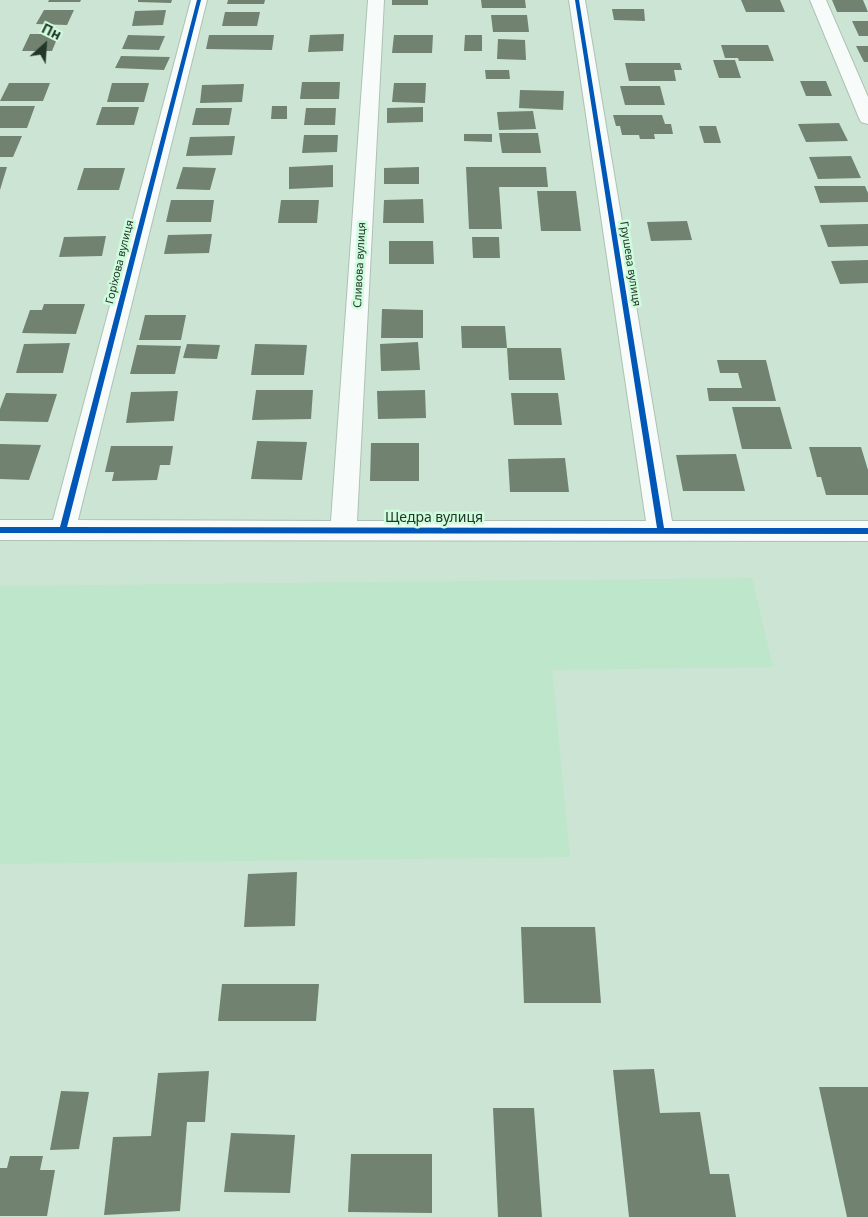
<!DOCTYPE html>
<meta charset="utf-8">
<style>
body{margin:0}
#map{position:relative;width:868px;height:1217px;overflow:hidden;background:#cce4d4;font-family:"Noto Sans",sans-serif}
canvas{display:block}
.north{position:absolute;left:20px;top:20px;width:50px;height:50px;-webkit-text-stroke:4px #cefcdd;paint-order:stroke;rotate:26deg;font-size:14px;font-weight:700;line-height:20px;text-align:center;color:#24362a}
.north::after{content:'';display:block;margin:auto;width:18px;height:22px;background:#24362a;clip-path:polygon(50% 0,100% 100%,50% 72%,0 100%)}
</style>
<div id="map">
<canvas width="868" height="1217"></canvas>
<div class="north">Пн</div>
</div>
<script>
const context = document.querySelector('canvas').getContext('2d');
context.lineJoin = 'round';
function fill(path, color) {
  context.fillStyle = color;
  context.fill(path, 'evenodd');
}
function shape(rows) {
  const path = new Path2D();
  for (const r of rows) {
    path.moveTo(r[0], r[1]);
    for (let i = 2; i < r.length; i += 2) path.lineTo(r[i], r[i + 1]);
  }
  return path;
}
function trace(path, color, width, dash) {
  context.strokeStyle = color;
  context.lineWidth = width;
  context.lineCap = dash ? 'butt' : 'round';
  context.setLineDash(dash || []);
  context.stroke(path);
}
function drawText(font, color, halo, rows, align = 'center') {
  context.font = font + ' "Noto Sans",sans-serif';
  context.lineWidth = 5;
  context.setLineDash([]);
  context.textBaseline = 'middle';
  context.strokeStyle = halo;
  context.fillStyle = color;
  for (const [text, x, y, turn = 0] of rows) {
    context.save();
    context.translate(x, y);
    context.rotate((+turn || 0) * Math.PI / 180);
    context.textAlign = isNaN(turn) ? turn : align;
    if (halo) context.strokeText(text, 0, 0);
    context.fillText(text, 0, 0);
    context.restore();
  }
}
const built = shape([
 [752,578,773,667,552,670,570,857,0,864,0,586]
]);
const building = shape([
 [49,0,81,0,80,2,48,2],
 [138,0,172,0,171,3,138,2],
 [228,0,265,0,264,4,227,4],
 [392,0,428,0,428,5,392,5],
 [481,0,525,0,526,8,482,8],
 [741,0,780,0,785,12,746,12],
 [832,0,863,0,868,12,837,12],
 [612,9,644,9,645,21,614,20],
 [44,10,74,10,67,25,36,24],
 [166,10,163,25,132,26,135,11],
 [225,12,260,12,257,26,222,26],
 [491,15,527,15,529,32,493,32],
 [852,21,868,21,868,36,859,36],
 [30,34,59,34,52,51,22,51],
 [344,34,343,51,308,52,310,35],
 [128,35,165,36,159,50,122,49],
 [209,35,274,35,272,50,206,49],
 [394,35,433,35,432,53,392,53],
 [465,35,482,35,482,51,464,51],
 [498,39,525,40,526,60,497,59],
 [721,45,768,45,774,61,739,61,738,58,725,58],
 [856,46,868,46,868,62,864,62],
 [121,56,170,57,164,70,115,68],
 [713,60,735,60,741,78,719,78],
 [625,63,680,63,682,70,674,70,676,81,629,81],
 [485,70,509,70,510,79,486,79],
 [800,81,826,81,832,96,806,96],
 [302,82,340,82,339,99,300,99],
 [9,83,50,83,43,101,0,101],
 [112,83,149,83,144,102,107,102],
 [394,83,426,83,425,103,392,102],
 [244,84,242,102,200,103,202,85],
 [620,86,660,86,665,105,625,105],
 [520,90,564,91,563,110,519,108],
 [0,106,35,106,27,128,0,128],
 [272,106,287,106,287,119,271,119],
 [102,107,139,107,134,125,96,125],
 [423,107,423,122,387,123,387,108],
 [196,108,232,108,229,125,192,125],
 [306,108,336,108,335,125,304,125],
 [533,111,536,129,499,130,497,112],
 [613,115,662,115,665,124,671,124,673,134,654,134,655,139,640,139,639,135,622,135,620,126,616,126],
 [839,123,848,141,806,142,798,124],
 [699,126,716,126,721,143,704,143],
 [499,133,538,133,541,153,502,153],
 [464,134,492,134,492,142,464,141],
 [304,135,338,135,337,152,302,153],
 [0,136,22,136,13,157,0,157],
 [235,136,232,155,186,156,190,137],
 [851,156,861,178,818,179,809,157],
 [333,165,333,187,289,189,289,167],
 [0,167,7,167,0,190],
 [183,167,216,168,210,190,176,189],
 [419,167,419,184,384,184,384,168],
 [466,167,546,167,548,187,499,187,502,229,469,229],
 [84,168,125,168,119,190,77,190],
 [814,186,865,186,868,193,868,202,820,203],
 [537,191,576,191,581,231,541,231],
 [423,199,424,223,383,223,384,200],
 [171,200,214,200,211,222,166,222],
 [281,200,319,200,317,223,278,223],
 [687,221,692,240,651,241,647,222],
 [868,224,868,246,828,247,820,225],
 [212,234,209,253,164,254,168,235],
 [106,236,102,256,59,257,64,237],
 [472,237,499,237,500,258,473,258],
 [389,241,433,241,434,264,389,264],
 [868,260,868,283,840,284,831,261],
 [44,304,85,304,76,334,22,333,30,310,42,310],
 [382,309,423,310,423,338,381,338],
 [145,315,186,315,181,340,139,340],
 [461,326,505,326,507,348,462,348],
 [418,342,420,370,381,371,380,344],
 [70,343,63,373,16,373,24,344],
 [187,344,220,345,217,359,183,358],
 [255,344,307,345,304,375,251,375],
 [137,345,181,346,175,374,130,374],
 [507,348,561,348,565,380,509,380],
 [717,360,766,360,776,401,709,401,707,388,742,388,738,373,720,373],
 [256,390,313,390,311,419,252,420],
 [425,390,426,418,378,419,377,391],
 [178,391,174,421,126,423,131,392],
 [6,393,57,394,48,422,0,421,0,409],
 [511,393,558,393,562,425,514,425],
 [732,407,780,407,792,449,742,449],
 [257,441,307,442,302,480,251,479],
 [371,443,419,443,419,481,370,481],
 [0,444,41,445,29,480,0,479],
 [111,446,173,446,170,465,160,465,157,480,112,481,114,472,105,472],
 [809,447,861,447,868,470,868,495,826,495,821,477,817,477],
 [736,454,745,491,683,491,676,455],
 [565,458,569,492,510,492,508,459],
 [297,872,295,926,244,927,248,874],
 [521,927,595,927,601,1003,524,1003],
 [222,984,319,984,316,1021,218,1021],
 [654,1069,660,1113,700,1112,710,1174,729,1174,736,1217,629,1217,613,1070],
 [209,1071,205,1122,187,1122,180,1211,104,1215,113,1137,151,1136,158,1073],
 [819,1087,868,1087,868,1217,847,1217],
 [61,1091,89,1092,79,1149,50,1150],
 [493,1108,534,1108,542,1217,498,1217],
 [231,1133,295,1135,290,1193,224,1192],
 [351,1154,432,1154,432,1213,348,1212],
 [10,1156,43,1156,40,1170,55,1170,47,1216,0,1216,0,1168,7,1168]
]);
const minor = shape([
 [191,0,207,0,78,520,331,521,368,0,384,0,357,521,646,521,569,0,585,0,672,521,868,521,868,541,0,540,0,520,53,520,191,0],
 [810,0,826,0,868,97,868,124,861,122,859,118,810,0]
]);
const cycleway = shape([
 [197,0,201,0,67,527,657,528,575,0,579,0,664,528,868,528,868,534,0,533,0,527,60,527,197,0]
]);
const farStreetnames = [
 ["Горіхова вулиця",120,262,-76],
 ["Грушева вулиця",630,264,81],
 ["Сливова вулиця",360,265,-87]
];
const streetNames = [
 ["Щедра вулиця",434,518]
];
fill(built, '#bee6cb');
fill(building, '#718270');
trace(minor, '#aec1b4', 2);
fill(minor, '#f7fbf9');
fill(cycleway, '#0057b8');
drawText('11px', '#24362a', '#cefcdd', farStreetnames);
drawText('14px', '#24362a', '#cefcdd', streetNames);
</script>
